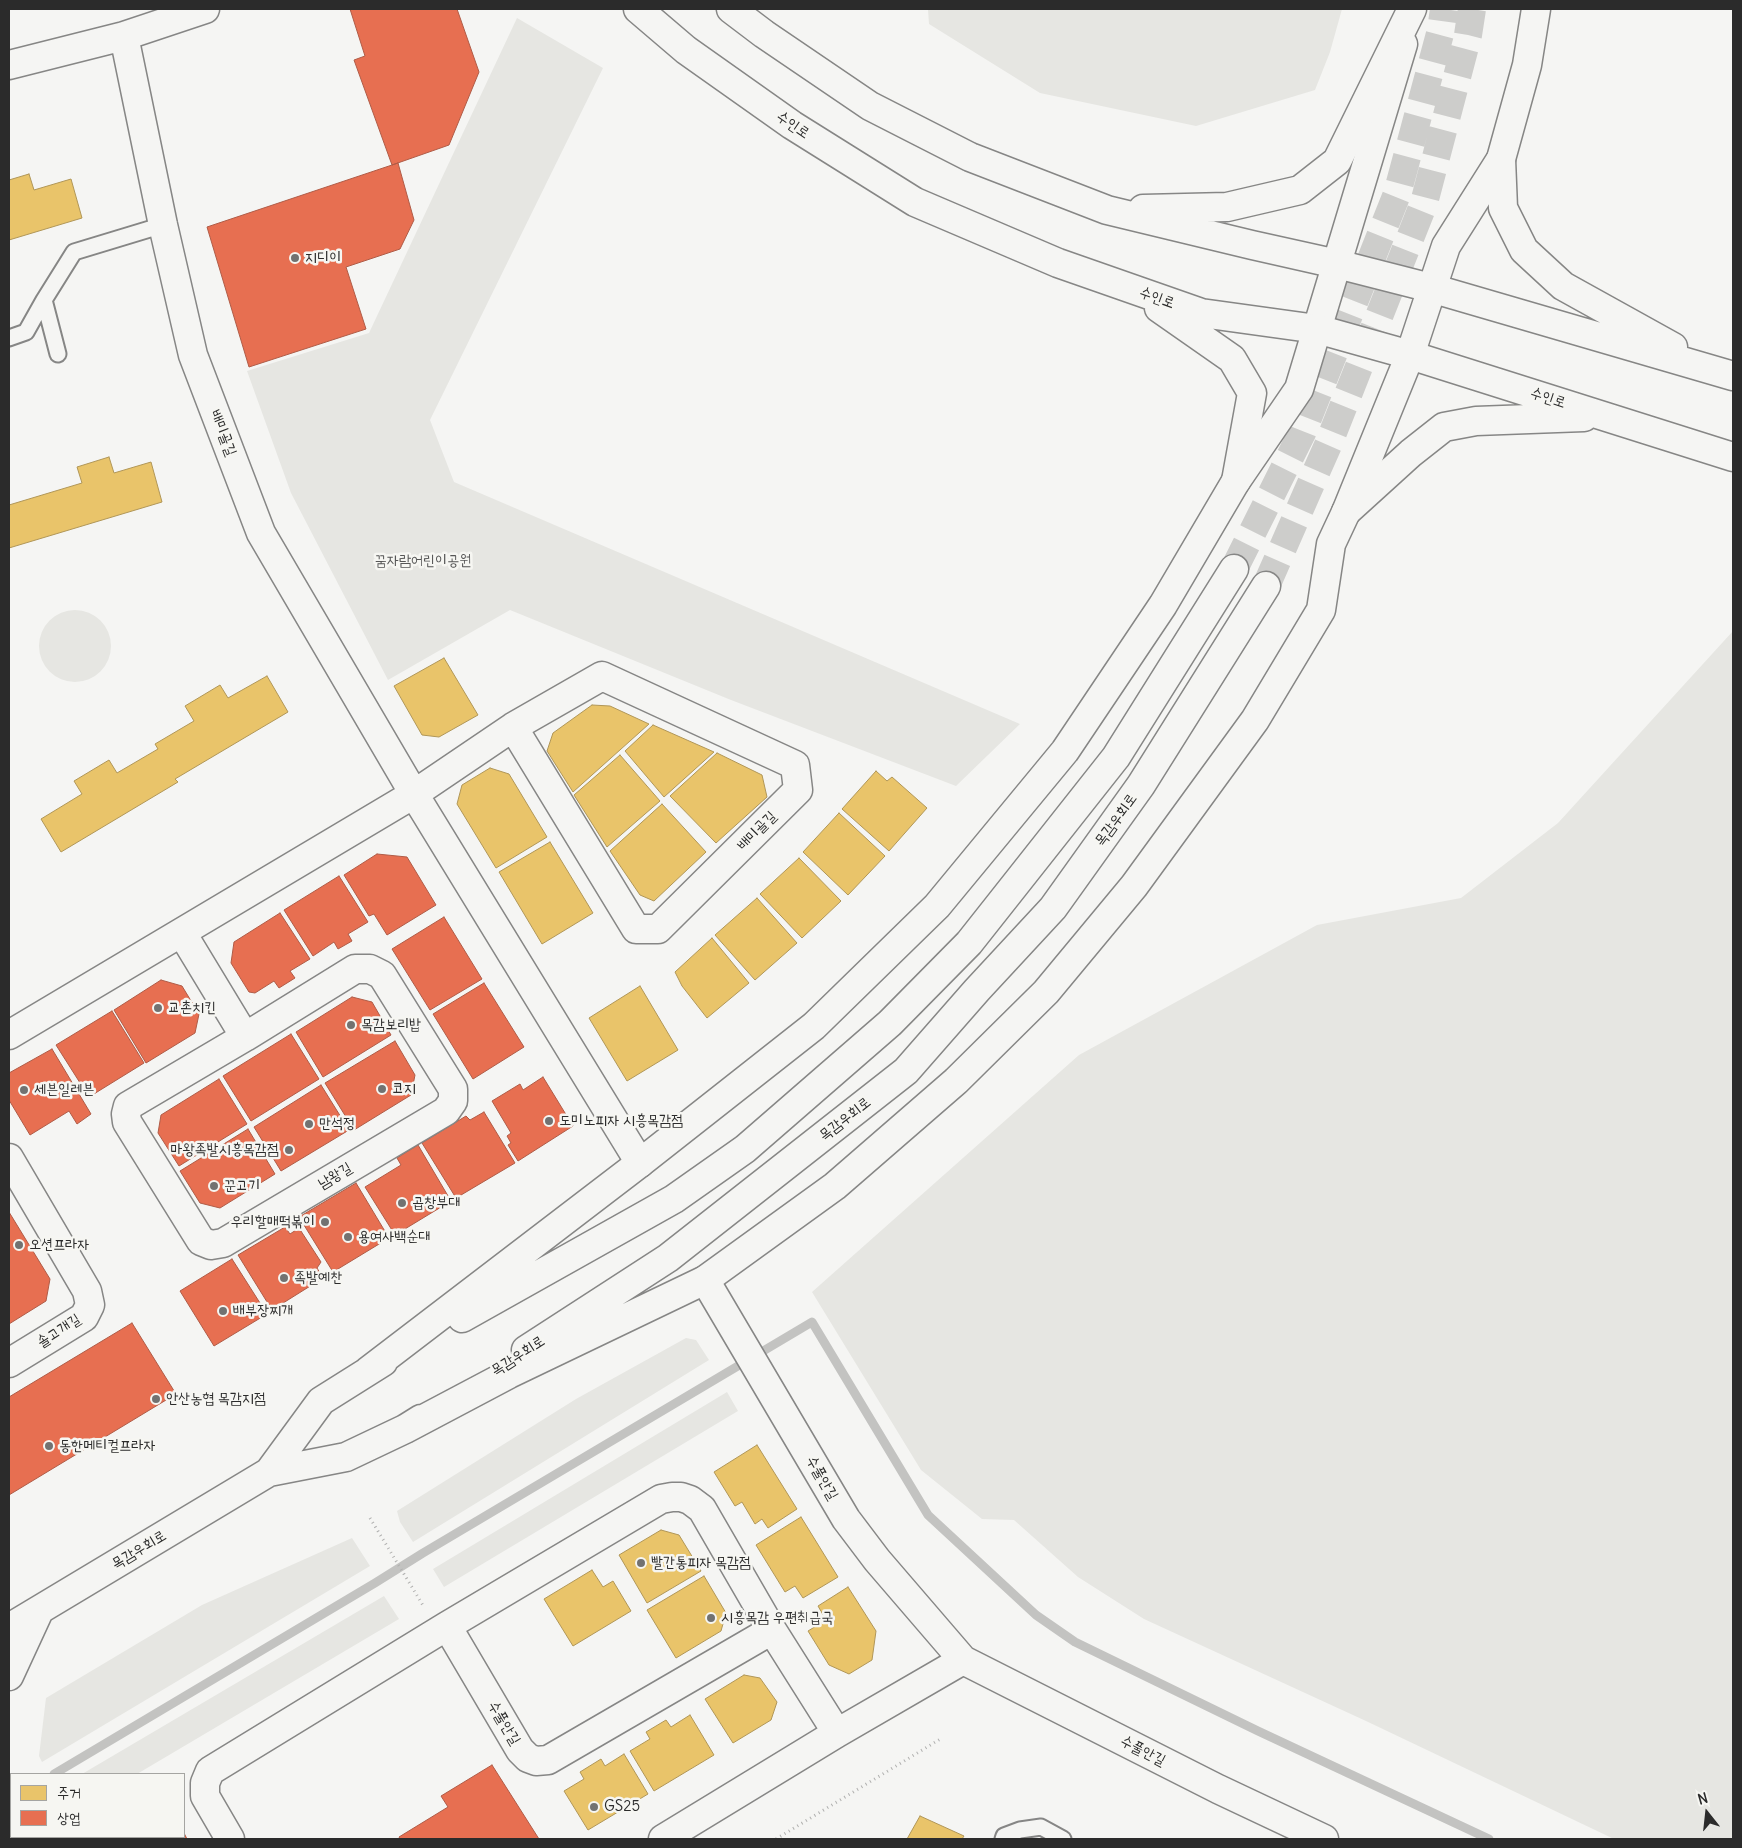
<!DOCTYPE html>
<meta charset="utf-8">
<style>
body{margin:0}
#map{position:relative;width:1742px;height:1848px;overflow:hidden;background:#f5f5f3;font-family:Delius,"Poor Story",sans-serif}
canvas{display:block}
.frame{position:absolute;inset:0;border:10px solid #2b2b2b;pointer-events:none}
.legend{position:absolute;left:10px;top:1773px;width:175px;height:65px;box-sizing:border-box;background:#f6f6f2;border:1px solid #a5a5a2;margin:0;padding:6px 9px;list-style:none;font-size:15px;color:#2b2b2b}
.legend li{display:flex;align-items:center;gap:10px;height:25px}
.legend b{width:25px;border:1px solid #a5a5a2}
.north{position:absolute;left:1682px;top:1788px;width:50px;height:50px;-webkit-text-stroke:4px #f6f6f2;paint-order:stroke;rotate:344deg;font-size:14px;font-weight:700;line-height:20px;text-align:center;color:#2b2b2b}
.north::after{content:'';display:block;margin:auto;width:18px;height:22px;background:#2b2b2b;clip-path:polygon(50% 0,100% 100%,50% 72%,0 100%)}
</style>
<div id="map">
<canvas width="1742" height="1848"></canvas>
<div class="frame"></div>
<ul class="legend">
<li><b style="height:14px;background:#e9c46a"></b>주거</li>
<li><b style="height:14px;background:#e76f51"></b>상업</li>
</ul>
<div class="north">N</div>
</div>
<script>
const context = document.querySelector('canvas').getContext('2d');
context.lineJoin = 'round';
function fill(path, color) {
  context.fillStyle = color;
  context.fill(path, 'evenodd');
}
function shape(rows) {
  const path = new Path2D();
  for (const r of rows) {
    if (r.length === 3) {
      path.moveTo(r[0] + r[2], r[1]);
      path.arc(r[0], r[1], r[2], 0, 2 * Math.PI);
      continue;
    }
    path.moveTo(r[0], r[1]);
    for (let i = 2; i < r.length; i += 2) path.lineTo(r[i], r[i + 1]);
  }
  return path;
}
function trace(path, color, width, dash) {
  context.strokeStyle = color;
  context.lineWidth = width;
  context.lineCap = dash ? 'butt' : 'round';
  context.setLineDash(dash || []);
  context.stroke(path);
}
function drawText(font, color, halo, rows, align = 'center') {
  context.font = font + ' Delius,"Poor Story",sans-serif';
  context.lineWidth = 5;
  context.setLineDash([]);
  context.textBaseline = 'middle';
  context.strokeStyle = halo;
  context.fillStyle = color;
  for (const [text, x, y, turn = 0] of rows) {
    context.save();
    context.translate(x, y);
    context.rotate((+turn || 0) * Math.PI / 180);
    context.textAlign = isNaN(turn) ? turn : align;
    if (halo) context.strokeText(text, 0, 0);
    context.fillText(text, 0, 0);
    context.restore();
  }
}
const green = shape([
 [928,9,1342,9,1330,52,1315,90,1196,126,1040,93,929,24],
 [517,18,603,68,430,420,454,482,1020,724,956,786,731,700,510,610,388,680,291,493,247,371,369,333],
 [75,646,36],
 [1733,631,1733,1839,1614,1839,1366,1721,1144,1619,1078,1577,1014,1520,982,1519,921,1470,812,1292,1079,1055,1317,925,1461,898,1558,823],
 [686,1338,696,1340,709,1360,413,1542,400,1522,397,1511,576,1399],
 [727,1392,738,1411,444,1587,433,1569],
 [352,1538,370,1566,42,1762,39,1756,46,1698,202,1605],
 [384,1596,399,1619,137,1774,82,1774]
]);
const homes = shape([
 [29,174,34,190,71,179,82,218,9,240,9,180,29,174],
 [109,457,114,473,151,462,162,502,9,548,9,505,82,483,77,467,109,457],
 [444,658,478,715,439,737,422,735,394,686,444,658],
 [267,676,288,712,175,779,178,782,61,852,41,819,82,794,74,781,109,760,117,773,158,749,155,744,194,721,185,706,220,685,228,698,267,676],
 [592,705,610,706,649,724,573,792,547,751,553,733,592,705],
 [653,725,714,752,664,797,625,751,653,725],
 [717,753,762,775,767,797,716,843,670,796,717,753],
 [620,755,660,801,607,847,574,795,620,755],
 [490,768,509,774,547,837,496,868,457,804,462,785,490,768],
 [876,771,887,781,892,777,927,808,889,851,842,809,876,771],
 [662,804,706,852,654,901,640,895,610,851,662,804],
 [839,813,885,856,848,895,803,852,839,813],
 [550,842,593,913,542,944,499,872,550,842],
 [799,858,841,901,802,938,760,894,799,858],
 [757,898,797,943,755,980,715,935,757,898],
 [712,938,749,983,707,1018,682,986,675,972,712,938],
 [640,986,678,1050,627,1081,589,1018,640,986],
 [757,1445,797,1509,768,1528,762,1519,755,1524,742,1502,735,1506,714,1472,757,1445],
 [801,1517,838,1577,803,1598,795,1586,785,1592,756,1545,801,1517],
 [661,1530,679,1535,701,1571,647,1603,619,1555,661,1530],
 [592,1570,603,1587,613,1581,631,1611,573,1646,544,1599,592,1570],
 [704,1576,726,1613,721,1631,676,1658,647,1610,704,1576],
 [848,1587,876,1631,872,1660,849,1674,829,1665,808,1631,826,1620,818,1606,848,1587],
 [744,1675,760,1678,777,1702,771,1720,733,1743,705,1699,744,1675],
 [690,1715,714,1755,654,1791,630,1751,650,1739,646,1732,666,1720,671,1727,690,1715],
 [624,1754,648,1794,588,1830,564,1791,584,1779,580,1772,601,1759,605,1766,624,1754],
 [920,1816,964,1836,962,1839,907,1839,920,1816]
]);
const shops = shape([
 [350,9,457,9,479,72,449,145,392,165,354,60,365,56,350,9],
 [398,163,414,220,400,249,346,267,366,329,249,367,207,227,398,163],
 [377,854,407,857,436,905,387,935,374,914,369,916,344,875,377,854],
 [339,876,368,922,348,934,352,941,338,949,334,942,313,956,284,910,339,876],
 [280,913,310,959,290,971,295,978,279,988,274,981,255,993,249,992,231,963,234,942,280,913],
 [444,917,482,979,430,1010,392,949,444,917],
 [161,980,182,986,199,1014,195,1033,146,1063,114,1010,161,980],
 [484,983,524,1047,473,1079,433,1014,484,983],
 [352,997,372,1002,391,1035,323,1077,296,1032,352,997],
 [112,1011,144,1063,89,1097,56,1045,112,1011],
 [291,1034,319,1079,251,1121,223,1076,291,1034],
 [395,1041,415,1075,411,1095,354,1130,325,1083,395,1041],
 [52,1049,91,1114,77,1124,69,1111,30,1135,9,1100,9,1073,52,1049],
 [543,1077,573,1126,518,1161,508,1145,511,1143,507,1136,511,1133,492,1101,520,1084,523,1090,543,1077],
 [219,1079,247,1124,179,1166,158,1133,161,1115,219,1079],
 [321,1085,349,1130,281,1171,254,1127,321,1085],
 [484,1112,515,1163,456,1198,422,1143,466,1116,470,1120,484,1112],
 [248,1129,275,1174,220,1208,200,1203,180,1171,248,1129],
 [418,1145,451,1201,395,1235,365,1187,401,1165,397,1158,418,1145],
 [356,1183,389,1238,333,1272,299,1217,356,1183],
 [9,1212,50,1279,46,1301,9,1324,9,1212],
 [285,1227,290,1234,299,1228,321,1262,317,1268,323,1278,272,1310,238,1255,285,1227],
 [232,1259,267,1314,214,1346,180,1291,232,1259],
 [132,1323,176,1394,9,1495,9,1397,132,1323],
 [492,1765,539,1839,400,1839,399,1837,448,1807,441,1796,492,1765],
 [184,1833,187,1839,124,1839,128,1837,184,1837,184,1833]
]);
const stream = shape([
 [54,1774,375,1583,423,1553,812,1322,928,1515,1036,1615,1075,1642,1258,1731,1489,1839],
 [9,1800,11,1799]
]);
const secondaryTunnel = shape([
 [1234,569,1302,433,1397,194,1441,30,1444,9],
 [1266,586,1328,445,1424,203,1468,35,1472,9]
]);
const path = shape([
 [370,1518,424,1607],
 [776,1839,942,1738]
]);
const lane = shape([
 [44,300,58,354],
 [9,338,26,332,44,300,74,252,163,225],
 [1003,1839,1004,1836,1020,1830,1041,1827,1063,1839]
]);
const street = shape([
 [124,36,163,225,193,355,261,533,414,794,640,1163],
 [9,65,124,36,205,9],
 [182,933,245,1037,355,969,370,969,382,975,453,1089,453,1101,446,1111,223,1243,211,1245,201,1241,127,1122,126,1114,128,1106,245,1037],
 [9,1035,414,794,513,727,602,676,795,765,798,790,658,929,636,929,513,727],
 [9,1158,87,1291,90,1305,84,1317,9,1363],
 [705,1280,846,1519,877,1560,963,1660,1218,1789,1324,1839],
 [447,1626,520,1750,528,1758,536,1761,548,1760,772,1630],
 [230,1839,205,1796,205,1783,210,1771,447,1626,661,1499,672,1497,681,1497,690,1500,702,1509,772,1630,837,1733],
 [663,1839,837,1733,963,1660]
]);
const secondary = shape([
 [462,1318,674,1199,745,1149,890,1023,969,943,1116,757,1234,569],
 [526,1350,668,1258,906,1071,977,990,1053,908,1141,785,1266,586],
 [368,1371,640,1163,814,1026,937,906,1065,751,1163,605,1236,481,1299,389,1403,44],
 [405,1429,509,1374,705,1280,835,1186,956,1081,1046,992,1134,886,1255,720,1321,610,1331,544,1346,512,1410,355,1446,246,1501,159,1527,65,1536,9],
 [269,1472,321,1401,383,1362],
 [9,1628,269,1472,346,1457,405,1429,421,1419],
 [9,1676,39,1611]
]);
const primary = shape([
 [638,9,686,50,792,125,915,202,1058,263,1201,313,1317,329,1410,355,1733,457],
 [731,9,764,34,870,106,970,157,1107,210,1252,245,1337,264,1431,288,1733,376],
 [1501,159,1503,208,1524,250,1563,286,1673,347],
 [1143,209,1227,207,1300,190,1337,161,1412,9],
 [1159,308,1232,359,1252,393,1236,481],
 [1346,512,1411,453,1444,427,1476,421,1584,417]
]);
const markers = [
 [295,258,5,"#727271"],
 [158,1008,5,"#727271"],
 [351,1025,5,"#727271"],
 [382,1089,5,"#727271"],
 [24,1090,5,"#727271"],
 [549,1121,5,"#727271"],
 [309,1124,5,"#727271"],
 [289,1150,5,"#727271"],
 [214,1186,5,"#727271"],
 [402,1203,5,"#727271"],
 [325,1222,5,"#727271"],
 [348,1237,5,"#727271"],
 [19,1245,5,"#727271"],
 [284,1278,5,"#727271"],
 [223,1311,5,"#727271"],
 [156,1399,5,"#727271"],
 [49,1446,5,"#727271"],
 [641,1563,5,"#727271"],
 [711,1618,5,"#727271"],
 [594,1807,5,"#727271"]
];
const streetNames = [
 ["수인로",793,125,34],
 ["수인로",1157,298,20],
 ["수인로",1548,398,18],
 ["배미골길",223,433,69],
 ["목감우회로",1116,820,-54],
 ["배미골길",757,831,-45],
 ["목감우회로",845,1119,-38],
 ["남왕길",335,1176,-31],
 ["솔고개길",59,1331,-33],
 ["목감우회로",518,1356,-33],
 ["수풀안길",822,1478,60],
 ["목감우회로",139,1550,-31],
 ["수풀안길",504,1723,59],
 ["수풀안길",1143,1751,27]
];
const poiNames = [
 ["지디이",305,258],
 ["교촌치킨",168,1008],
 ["목감보리밥",361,1025],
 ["코지",392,1089],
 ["세븐일레븐",34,1090],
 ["도미노피자 시흥목감점",559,1121],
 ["만석정",319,1124],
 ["마왕족발시흥목감점",279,1150,"right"],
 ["꾼고기",224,1186],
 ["곱창부대",412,1203],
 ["우리할매떡볶이",315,1222,"right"],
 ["용여사백순대",358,1237],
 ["오션프라자",29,1245],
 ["족발예찬",294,1278],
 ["배부장찌개",233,1311],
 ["안산농협 목감지점",166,1399],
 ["동한메티컬프라자",59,1446],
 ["빨간통피자 목감점",651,1563],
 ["시흥목감 우편취급국",721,1618],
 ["GS25",604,1807]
];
const parkNames = [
 ["꿈자람어린이공원",423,561]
];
fill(green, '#e6e6e2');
fill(homes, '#e9c46a');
trace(homes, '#b09657', 1);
fill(shops, '#e76f51');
trace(shops, '#af5b46', 1);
trace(stream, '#c3c3c1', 9);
trace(secondaryTunnel, '#cdcdcb', 28, [28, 14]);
trace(lane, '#868685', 19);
trace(street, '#868685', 31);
trace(secondary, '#868685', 31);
trace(primary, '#868685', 31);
trace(path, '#b0b0af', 3, [1, 4]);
trace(lane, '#f5f5f3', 15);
trace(street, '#f5f5f3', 28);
trace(secondary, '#f5f5f3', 28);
trace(primary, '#f5f5f3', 28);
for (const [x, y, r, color] of markers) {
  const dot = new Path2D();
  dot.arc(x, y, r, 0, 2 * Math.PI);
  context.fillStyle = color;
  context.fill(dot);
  trace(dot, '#f6f6f2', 2);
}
drawText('15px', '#2b2b2b', '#f6f6f2', streetNames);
drawText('15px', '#2b2b2b', '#f6f6f2', poiNames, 'left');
drawText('15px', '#565656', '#f6f6f2', parkNames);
</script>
